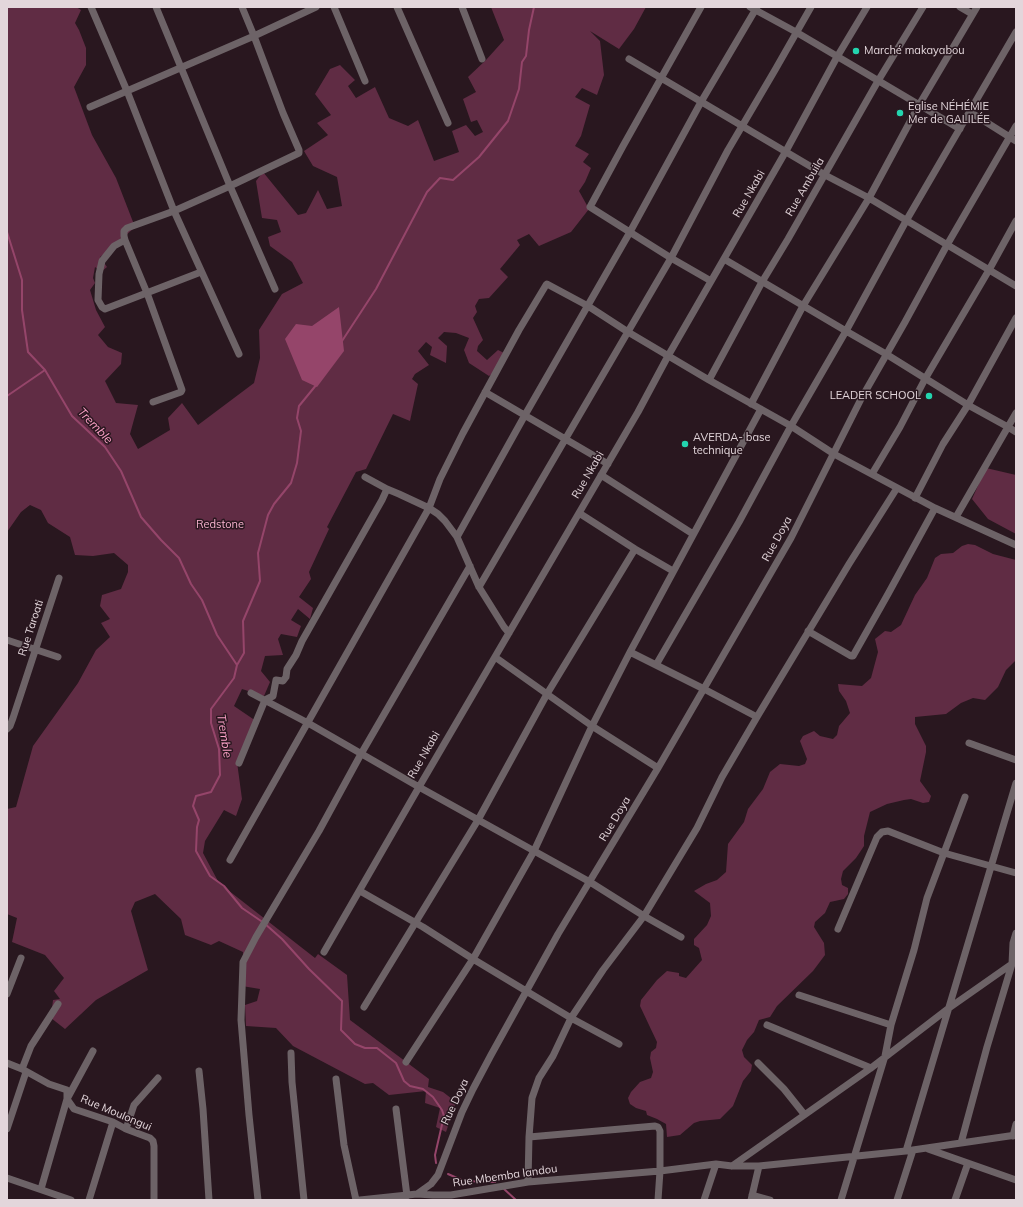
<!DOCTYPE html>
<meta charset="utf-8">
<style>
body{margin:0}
#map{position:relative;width:1023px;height:1207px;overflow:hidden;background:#29171f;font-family:Mulish,sans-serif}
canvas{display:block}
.frame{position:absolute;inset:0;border:8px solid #e3d6db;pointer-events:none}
</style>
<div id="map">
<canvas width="1023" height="1207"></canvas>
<div class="frame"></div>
</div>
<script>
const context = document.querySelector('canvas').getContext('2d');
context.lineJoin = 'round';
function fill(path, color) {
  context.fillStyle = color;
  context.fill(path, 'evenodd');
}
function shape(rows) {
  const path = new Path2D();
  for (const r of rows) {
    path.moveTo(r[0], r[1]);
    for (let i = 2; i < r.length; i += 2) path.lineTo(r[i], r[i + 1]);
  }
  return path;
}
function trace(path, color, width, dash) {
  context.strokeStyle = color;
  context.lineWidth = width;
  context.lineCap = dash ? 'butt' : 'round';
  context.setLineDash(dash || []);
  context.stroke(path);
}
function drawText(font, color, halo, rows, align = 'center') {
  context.font = font + ' Mulish,sans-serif';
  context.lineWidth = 3;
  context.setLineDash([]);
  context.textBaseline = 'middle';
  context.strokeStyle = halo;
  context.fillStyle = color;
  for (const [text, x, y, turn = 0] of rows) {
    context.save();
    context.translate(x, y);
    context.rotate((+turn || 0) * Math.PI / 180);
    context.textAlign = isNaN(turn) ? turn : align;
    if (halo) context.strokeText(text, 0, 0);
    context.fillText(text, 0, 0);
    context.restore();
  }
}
const green = shape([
 [7,7,40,7,43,8,53,7,76,7,81,10,75,23,79,30,86,48,86,65,74,87,92,135,116,178,135,227,111,249,100,257,107,267,101,272,95,267,93,278,95,283,90,290,96,310,105,327,98,335,108,347,122,353,121,364,105,381,116,403,138,405,130,434,138,449,170,430,168,418,182,403,198,425,254,383,260,358,259,330,282,294,303,283,292,262,270,246,268,237,281,232,277,220,262,218,256,181,263,172,298,215,306,213,318,190,327,209,342,206,337,177,313,166,304,151,328,135,317,123,331,115,315,94,330,69,340,65,355,80,348,86,356,98,375,87,389,118,408,126,418,120,434,161,459,152,452,131,466,125,475,136,483,132,477,120,471,122,463,99,476,92,468,77,486,60,504,40,491,7,646,7,634,29,619,49,590,31,600,41,604,75,597,95,582,88,575,97,590,105,581,136,575,146,589,154,583,162,591,168,585,182,579,191,589,209,571,232,539,246,529,234,517,240,520,245,500,269,508,277,489,298,479,299,475,306,477,312,473,318,483,340,478,346,477,351,487,360,498,350,506,354,495,372,489,376,469,363,464,350,469,338,456,333,444,332,438,338,447,346,446,363,430,355,432,347,426,342,418,351,429,365,415,374,412,379,418,384,410,421,393,414,366,469,356,472,327,527,329,529,309,572,311,579,299,597,313,608,310,619,298,609,291,620,301,626,297,637,281,634,278,639,283,655,265,656,261,671,270,682,264,696,242,689,234,706,256,721,237,762,242,799,236,816,224,810,205,841,203,853,219,883,315,958,318,954,347,975,350,1020,429,1079,428,1087,443,1092,456,1102,446,1132,436,1127,440,1108,425,1103,426,1091,389,1095,373,1083,365,1084,293,1046,276,1028,246,1026,245,1005,257,1001,260,989,242,986,243,952,219,941,211,945,185,935,181,919,155,894,135,902,131,911,148,970,96,1000,65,1029,51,1018,53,1000,60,999,54,991,64,978,45,955,12,942,17,918,7,914,7,809,16,807,33,746,78,683,96,650,110,637,101,623,110,619,100,606,102,595,121,589,128,572,128,565,114,553,93,556,75,555,70,537,48,523,41,510,30,505,21,512,7,532],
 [986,468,1016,475,1016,534,988,519,972,499],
 [968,544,975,545,993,554,1016,560,1016,660,1006,670,998,687,985,700,973,698,961,703,946,714,915,717,915,724,926,746,926,752,920,781,931,796,929,802,923,803,911,799,904,800,887,804,870,812,864,836,864,846,856,858,843,871,841,879,842,885,848,888,848,894,844,899,830,902,825,913,815,922,814,927,824,943,825,955,813,971,777,1006,770,1017,759,1020,754,1032,747,1040,742,1050,744,1057,752,1065,751,1071,743,1081,733,1106,720,1119,700,1121,694,1123,680,1135,667,1137,666,1124,657,1119,647,1115,646,1111,636,1108,630,1104,628,1098,631,1092,640,1082,651,1078,653,1072,650,1058,651,1052,656,1048,657,1042,640,1006,641,1000,657,980,667,971,679,973,679,976,686,978,702,960,699,948,694,945,694,939,707,925,711,916,710,903,694,891,706,884,717,880,726,872,728,844,744,822,748,809,763,789,770,772,780,764,799,766,805,764,807,759,800,741,803,736,814,731,820,736,833,739,837,735,839,726,850,713,846,701,839,691,838,684,862,686,871,678,878,652,875,639,885,631,891,632,901,625,915,595,927,578,935,558,941,554,953,553,962,546]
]);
const water = shape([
 [339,307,344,351,317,387,302,380,285,339,296,324,312,326]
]);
const stream = shape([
 [7,232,22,280,22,310,28,352,45,370,72,416,105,447,121,471,141,517,161,540,179,558,191,584,202,600,217,635,237,665,234,678,211,709,211,723,219,749,220,775,211,792,196,796,193,806,199,820,197,827,196,851,210,876,224,886,242,908,264,923,282,939,309,969,342,1001,341,1030,355,1044,365,1048,377,1048,396,1063,404,1081,410,1086,423,1089,433,1097,442,1110,444,1116,435,1155,436,1163],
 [342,341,376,289,427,192,440,178,453,180,479,157,508,121,519,89,522,62,526,56,529,30,534,7],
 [7,396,45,370],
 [237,665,244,653,243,621,260,581,258,553,268,515,274,504,291,483,297,463,301,431,297,418,299,406,317,384],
 [448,1174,464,1181,495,1182],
 [504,1189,516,1200]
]);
const minor = shape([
 [91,7,127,91,174,211,239,354],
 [156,7,230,186,275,289],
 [334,7,365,81],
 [397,7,448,123],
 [462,7,482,59],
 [701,7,623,146,590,207,671,258,711,281],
 [750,7,796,32,960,129],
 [960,7,972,14],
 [629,59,825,175,869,198,1016,286],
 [90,107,254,36,316,7],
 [970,112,1016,141],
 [125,240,114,246,102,261,99,274,98,300,102,307,105,309,201,272],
 [724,259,846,331,886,354,968,405,1008,427,1016,432],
 [709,380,762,282,788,239,878,81,923,7],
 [485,392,608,464],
 [153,402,181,392,182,390,147,293,125,240,124,236,124,231,127,228,174,211,230,186,299,153,299,150,283,113,254,36,242,7],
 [751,404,803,306,869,198,919,105,977,7],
 [872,474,900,427,925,379,989,270,1016,221],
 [601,475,693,534],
 [365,477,387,489,399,494,429,508,438,514,445,521,457,537,479,587,504,627,509,633],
 [915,498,943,444,968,405,1016,318],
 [579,513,635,549,673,571],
 [956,517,1016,413],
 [457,537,525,415,630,232,701,102,757,7],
 [479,587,671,258,728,150,775,70,811,7],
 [808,631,851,656,853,656,888,594,935,508],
 [7,640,58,657],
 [630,652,704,689,757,717],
 [495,657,592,726,658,768],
 [656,665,739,522,791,426,846,331,906,221,1016,32],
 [251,693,308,723,419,787,590,882,644,916,681,937],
 [7,729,10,726,13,718,59,578],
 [969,743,1016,760],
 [239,763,265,700,273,696,276,680,283,681,286,677,287,669,296,655,302,641,382,500,387,489],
 [230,860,429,508,440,479,463,433,519,330,546,285,547,284,588,306,628,332,709,380,791,426,834,454,935,508,1016,545],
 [360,891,423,927,473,959,571,1018,619,1044],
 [838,929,877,837,882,832,888,831,944,853,1016,873],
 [324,952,419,787,638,412,668,356,786,151,837,57,867,7],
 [7,994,21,958],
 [799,995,891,1025],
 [364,1007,478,820,547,694,635,549],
 [767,1025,871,1068],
 [291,1053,292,1082,304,1200],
 [406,1062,473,959,534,851,592,726,630,652,761,409],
 [7,1063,22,1069,49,1084,67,1090,67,1099,74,1109,113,1122,126,1129,150,1138,153,1141,154,1146,154,1200],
 [758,1063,784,1089,804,1114],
 [22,1069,31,1046,58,1004],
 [199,1071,203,1109,209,1200],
 [336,1079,344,1145,356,1200],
 [396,1109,407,1196],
 [7,1129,26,1072],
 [126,1129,134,1105,158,1078],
 [1013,1136,1016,1124],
 [529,1137,655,1126,658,1127,660,1131,660,1171,658,1200],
 [961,1143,987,1047,1012,964,1013,943,1016,933],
 [928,1149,1016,1180],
 [906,1151,1016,783],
 [732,1166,871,1068,949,1008,1016,961],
 [7,1178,71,1200],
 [528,1182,529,1137,532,1098,539,1078,553,1056,571,1018,603,970,644,916,697,828,722,777,757,717,849,564,897,488],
 [41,1189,67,1099,93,1051],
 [417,1194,431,1184,438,1175,462,1112,473,1089,491,1055,558,934,658,768,791,538,861,399,905,322,947,245,1016,126],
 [752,1195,770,1200],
 [89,1200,113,1122],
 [258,1200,249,1115,241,1020,243,962,256,937,319,831,361,754,470,566],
 [360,1200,417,1194,433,1195,451,1195,528,1182,660,1171,716,1164,732,1166,759,1166,906,1151,1016,1135],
 [704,1200,716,1164],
 [751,1200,759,1166],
 [841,1200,885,1056,891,1025,914,950,927,898,965,797],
 [897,1200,913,1150],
 [955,1200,968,1163]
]);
const markers = [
 [856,51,4,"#23d5af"],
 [900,113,4,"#23d5af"],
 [929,396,4,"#23d5af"],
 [685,444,4,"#23d5af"]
];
const poiNames = [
 ["Marché makayabou",864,51],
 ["Eglise NÉHÉMIE",908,107],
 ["Mer de GALILÉE",908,120],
 ["LEADER SCHOOL",921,396,"right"],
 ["AVERDA- base",693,438],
 ["technique",693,451]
];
const streetNames = [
 ["Rue Ambuila",805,187,-60],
 ["Rue Nkabi",749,194,-60],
 ["Rue Nkabi",588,475,-60],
 ["Rue Doya",777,539,-61],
 ["Rue Taroati",31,628,-72],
 ["Rue Nkabi",424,755,-60],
 ["Rue Doya",615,819,-59],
 ["Rue Doya",455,1102,-65],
 ["Rue Moulongui",116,1113,23],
 ["Rue Mbemba landou",505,1176,-8]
];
const parkNames = [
 ["Redstone",220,525]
];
const waterNames = [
 ["Tremble",95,426,46],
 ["Tremble",224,736,81]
];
fill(green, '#602c44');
fill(water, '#95456a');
trace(stream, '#95456a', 2);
trace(minor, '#6d6367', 7);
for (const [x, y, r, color] of markers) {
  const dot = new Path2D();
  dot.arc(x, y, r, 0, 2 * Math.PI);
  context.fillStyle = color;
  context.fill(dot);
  trace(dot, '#29171f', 1.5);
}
drawText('11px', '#e3d6db', '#29171f', poiNames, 'left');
drawText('11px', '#e3d6db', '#29171f', streetNames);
drawText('11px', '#f6b1cd', '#29171f', parkNames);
drawText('italic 12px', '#faa0c6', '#29171f', waterNames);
</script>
